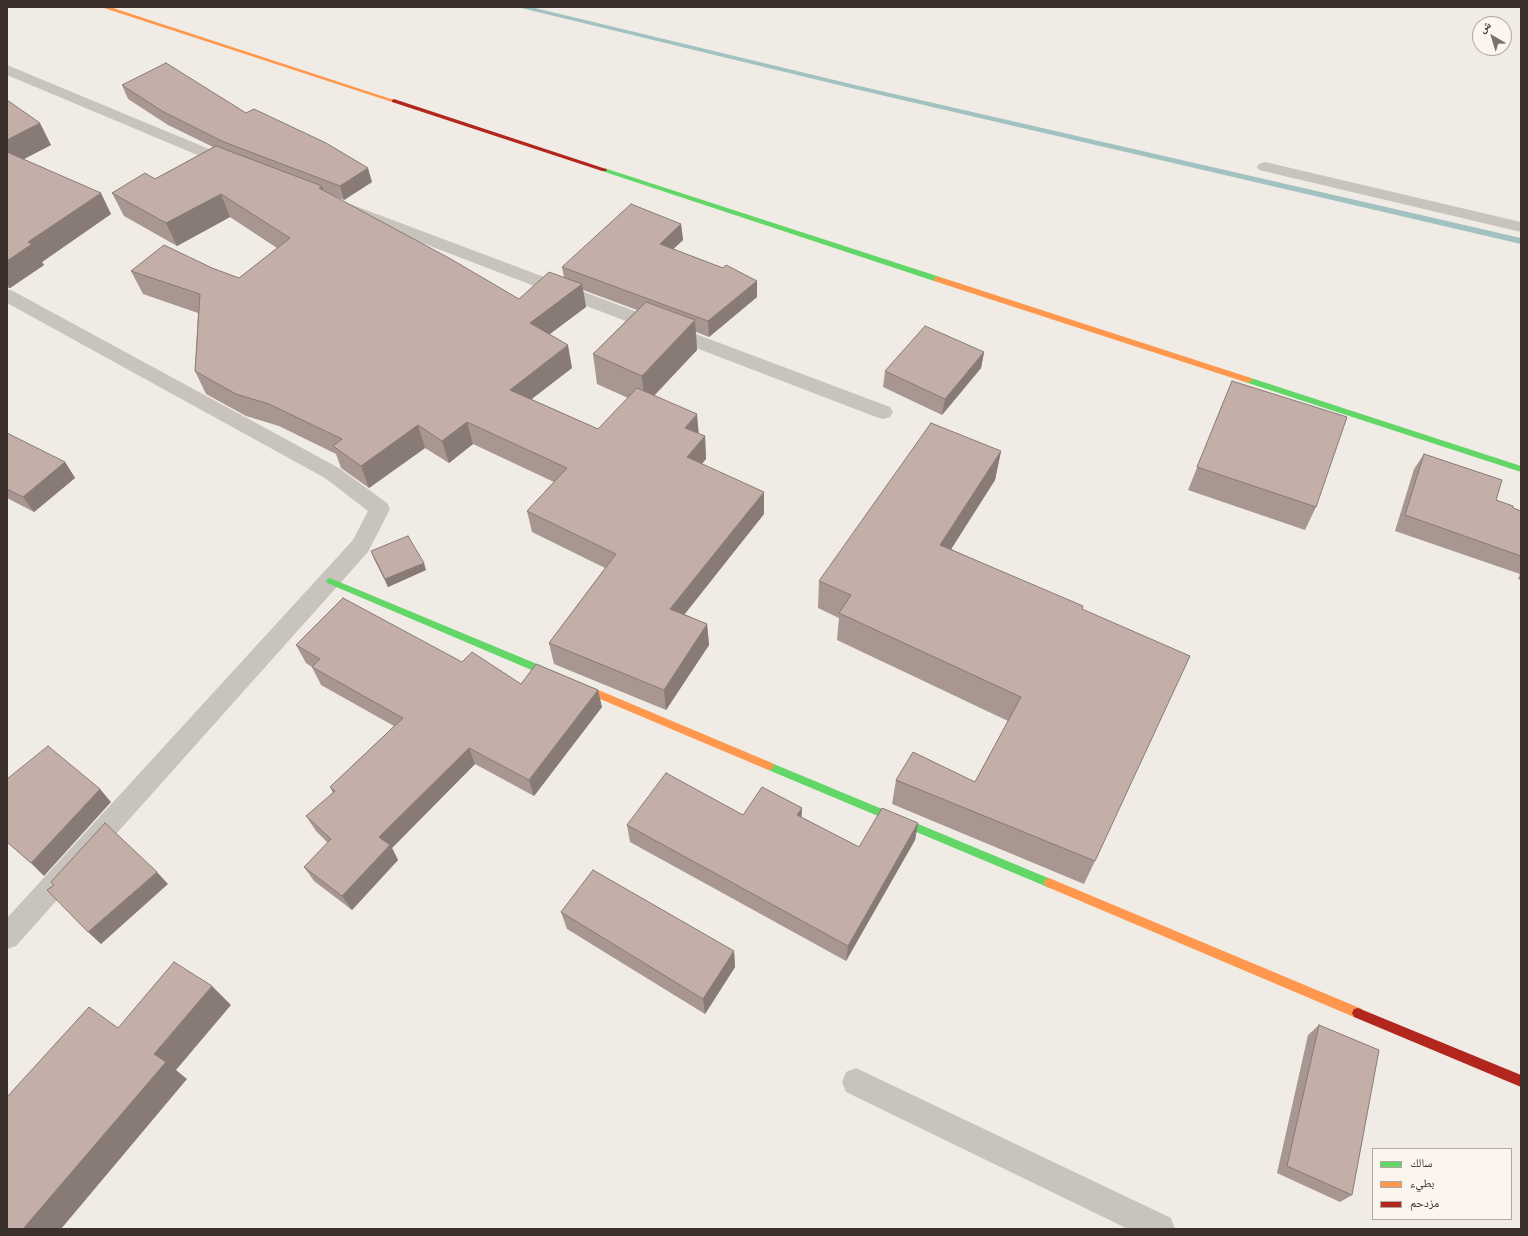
<!DOCTYPE html>
<meta charset="utf-8">
<style>
body{margin:0}
#map{position:relative;width:1528px;height:1236px;overflow:hidden;background:#f0ebe5;font-family:Roboto,"Noto Naskh Arabic",sans-serif}
canvas{display:block}
.frame{position:absolute;inset:0;border:8px solid #3b302b;pointer-events:none}
.legend{position:absolute;left:1372px;top:1148px;width:140px;height:72px;box-sizing:border-box;background:#fbf5ee;border:1px solid #aea6a0;margin:0;padding:5px 7px;list-style:none;font-size:12px;color:#3b302b}
.legend li{display:flex;align-items:center;gap:8px;height:20px}
.legend b{width:20px;border:1px solid #aea6a0}
.north{position:absolute;left:1472px;top:16px;width:40px;height:40px;box-sizing:border-box;background:#fbf5ee;border:1px solid #aea6a0;border-radius:50%;rotate:322deg;font-size:11px;font-weight:700;line-height:16px;text-align:center;color:#3b302b}
.north::after{content:'';display:block;margin:auto;width:14px;height:18px;background:#7a716c;clip-path:polygon(50% 0,100% 100%,50% 72%,0 100%)}
</style>
<div id="map">
<canvas width="1528" height="1236"></canvas>
<div class="frame"></div>
<ul class="legend">
<li><b style="height:5px;background:#63d668"></b>سالك</li>
<li><b style="height:5px;background:#ff974d"></b>بطيء</li>
<li><b style="height:5px;background:#b3261e"></b>مزدحم</li>
</ul>
<div class="north">ش</div>
</div>
<script>
const context = document.querySelector('canvas').getContext('2d');
context.lineJoin = 'round';
function shape(rows) {
  const path = new Path2D();
  for (const r of rows) {
    path.moveTo(r[0], r[1]);
    for (let i = 2; i < r.length; i += 2) path.lineTo(r[i], r[i + 1]);
  }
  return path;
}
function fill(path, color) {
  context.fillStyle = color;
  context.fill(path, 'evenodd');
}
function trace(path, color, width, dash) {
  context.strokeStyle = color;
  context.lineWidth = width;
  context.lineCap = dash ? 'butt' : 'round';
  context.setLineDash(dash || []);
  context.stroke(path);
}
const stream = shape([
 [517,7,531,7,855,85,1521,238,1521,244,855,89,517,7]
]);
const street = shape([
 [7,65,238,161,240,164,238,167,232,169,226,167,7,75,7,65],
 [1265,162,1521,222,1521,232,1259,170,1257,167,1259,164,1265,162],
 [350,204,890,407,893,412,890,417,883,419,876,417,344,213,342,209,344,205,350,204],
 [7,289,13,291,339,468,387,503,390,509,368,552,16,946,7,949,7,918,353,540,368,511,325,478,7,303,7,289],
 [856,1068,1171,1218,1175,1229,1128,1229,846,1092,842,1082,846,1072,856,1068]
]);
const fast = shape([
 [604,168,940,277,941,279,937,281,934,281,602,171,602,169,604,168],
 [1248,377,1521,466,1521,472,1245,382,1244,380,1245,378,1248,377],
 [330,578,561,674,563,677,561,680,558,681,555,680,327,583,326,581,327,579,330,578],
 [769,762,1053,880,1054,883,1053,886,1049,888,1045,886,766,769,764,766,766,763,769,762]
]);
const slow = shape([
 [101,7,110,7,397,101,392,102,101,7],
 [934,277,940,277,1251,378,1252,380,1251,382,1245,382,934,281,934,277],
 [558,673,772,763,774,766,772,769,769,770,766,769,555,680,553,677,555,674,558,673],
 [1049,878,1362,1009,1364,1013,1362,1017,1358,1018,1354,1017,1045,886,1044,883,1045,880,1049,878]
]);
const jam = shape([
 [394,99,606,169,607,170,606,171,602,171,392,102,392,100,394,99],
 [1358,1008,1521,1075,1521,1087,1354,1017,1352,1013,1354,1009,1358,1008]
]);
const wall = shape([
 [122,85,246,113,372,182,344,200,333,196,519,299,564,277,562,267,681,224,683,240,673,249,757,281,757,297,709,337,696,332,697,350,654,396,698,433,705,436,706,459,702,464,764,514,684,614,707,624,709,645,666,710,554,664,549,643,605,568,532,532,527,511,554,482,473,444,449,463,425,448,369,488,341,468,336,454,279,426,246,416,206,394,195,371,198,313,143,294,131,271,212,268,239,278,277,248,230,217,177,246,124,216,112,193,155,179,213,147,168,125,128,99],
 [583,290,637,310,593,354,597,384,628,398,598,429,531,399,572,368,549,334,586,307],
 [7,100,51,145,23,159,111,214,42,262,44,265,10,288,7,288],
 [984,352,981,368,942,415,883,387,885,371],
 [1232,381,1316,507,1305,530,1188,490],
 [7,433,65,462,75,478,34,512,7,498],
 [1001,451,995,480,951,549,1082,609,1095,861,1084,884,892,804,896,780,975,782,1008,721,837,640,839,618,818,608,819,581],
 [1424,454,1496,500,1513,508,1521,511,1521,580,1518,579,1520,574,1395,531,1414,469],
 [371,551,426,570,388,587,374,559],
 [296,645,462,662,521,684,602,707,534,796,475,764,392,848,398,860,352,910,314,881,304,867,328,843,316,831,306,816,333,793,330,787,394,726,321,685,312,667,306,663],
 [802,808,801,817,859,847,918,823,915,840,846,961,630,842,627,825,743,815],
 [561,912,734,951,735,967,705,1014,567,929],
 [1319,1025,1352,1195,1340,1202,1277,1173,1308,1035]
]);
const shadedWall = shape([
 [40,123,51,145,7,168,7,140],
 [368,168,372,182,344,200,340,186],
 [322,186,330,209,319,188],
 [101,193,111,214,42,262,44,265,10,288,7,283,7,261,28,242],
 [221,194,230,217,177,246,166,223],
 [681,224,683,240,662,260,660,244],
 [757,281,757,297,709,337,708,321],
 [582,284,586,307,534,346,530,323],
 [695,320,697,350,645,405,642,376],
 [568,345,572,368,515,412,510,390],
 [984,352,981,368,942,415,945,399],
 [697,414,699,436,685,428],
 [467,422,473,444,449,463,442,441],
 [418,425,425,448,369,488,361,466],
 [705,436,706,459,688,479,687,457],
 [1001,451,995,480,936,573,940,545],
 [65,462,75,478,34,512,23,497],
 [764,492,764,514,673,629,670,609],
 [424,563,426,570,388,587,385,579],
 [707,624,709,645,666,710,664,690],
 [598,690,602,707,534,796,529,780],
 [469,748,475,764,392,848,398,860,352,910,342,896,379,837],
 [100,789,111,802,44,876,31,863],
 [802,808,801,825,797,815],
 [918,823,915,840,846,961,848,946],
 [157,872,168,884,101,944,88,932],
 [734,951,735,967,705,1014,703,999],
 [212,986,231,1005,176,1070,187,1079,61,1229,23,1229,154,1054]
]);
const building = shape([
 [166,63,246,113,254,109,326,143,368,168,340,186,224,142,162,111,122,85,166,63],
 [7,100,40,123,7,140,7,100],
 [216,146,322,186,319,188,449,258,519,299,549,272,582,284,530,323,568,345,510,390,598,429,637,388,697,414,685,428,705,436,687,457,764,492,670,609,707,624,664,690,549,643,616,554,527,511,567,468,467,422,442,441,418,425,361,466,333,446,342,439,269,404,236,394,195,371,200,294,131,271,164,245,212,268,239,278,290,238,221,194,166,223,112,193,145,173,155,179,216,146],
 [7,152,101,193,28,242,32,244,7,261,7,152],
 [631,204,681,224,660,244,723,268,726,265,757,281,708,321,562,267,631,204],
 [646,302,695,320,642,376,593,354,646,302],
 [925,326,984,352,945,399,885,371,925,326],
 [1232,381,1347,417,1316,507,1197,467,1232,381],
 [931,423,1001,451,940,545,1083,606,1082,609,1190,656,1095,861,896,780,913,752,975,782,1021,697,839,613,851,595,819,581,931,423],
 [7,433,65,462,23,497,7,489,7,433],
 [1424,454,1502,480,1496,500,1513,506,1513,508,1521,511,1521,556,1405,515,1424,454],
 [408,536,424,563,385,579,371,551,408,536],
 [343,598,462,662,472,652,521,684,536,664,598,690,529,780,469,748,379,837,390,845,342,896,304,867,331,839,306,816,335,791,330,787,403,718,312,667,320,659,296,645,343,598],
 [48,746,100,789,31,863,7,842,7,779,48,746],
 [666,773,743,815,762,787,802,808,797,815,859,847,882,808,918,823,848,946,627,825,666,773],
 [105,823,157,872,88,932,47,890,54,885,51,882,105,823],
 [593,870,734,951,703,999,561,912,593,870],
 [174,962,212,986,154,1054,166,1062,23,1229,7,1229,7,1097,89,1007,118,1028,174,962],
 [1319,1025,1379,1050,1352,1195,1287,1166,1319,1025]
]);
fill(stream, '#a1c2c1');
fill(street, '#c9c3be');
fill(fast, '#63d668');
fill(slow, '#ff974d');
fill(jam, '#b3261e');
fill(wall, '#a89690');
fill(shadedWall, '#887a75');
fill(building, '#c3afa7');
trace(building, '#887a75', 1);
</script>
